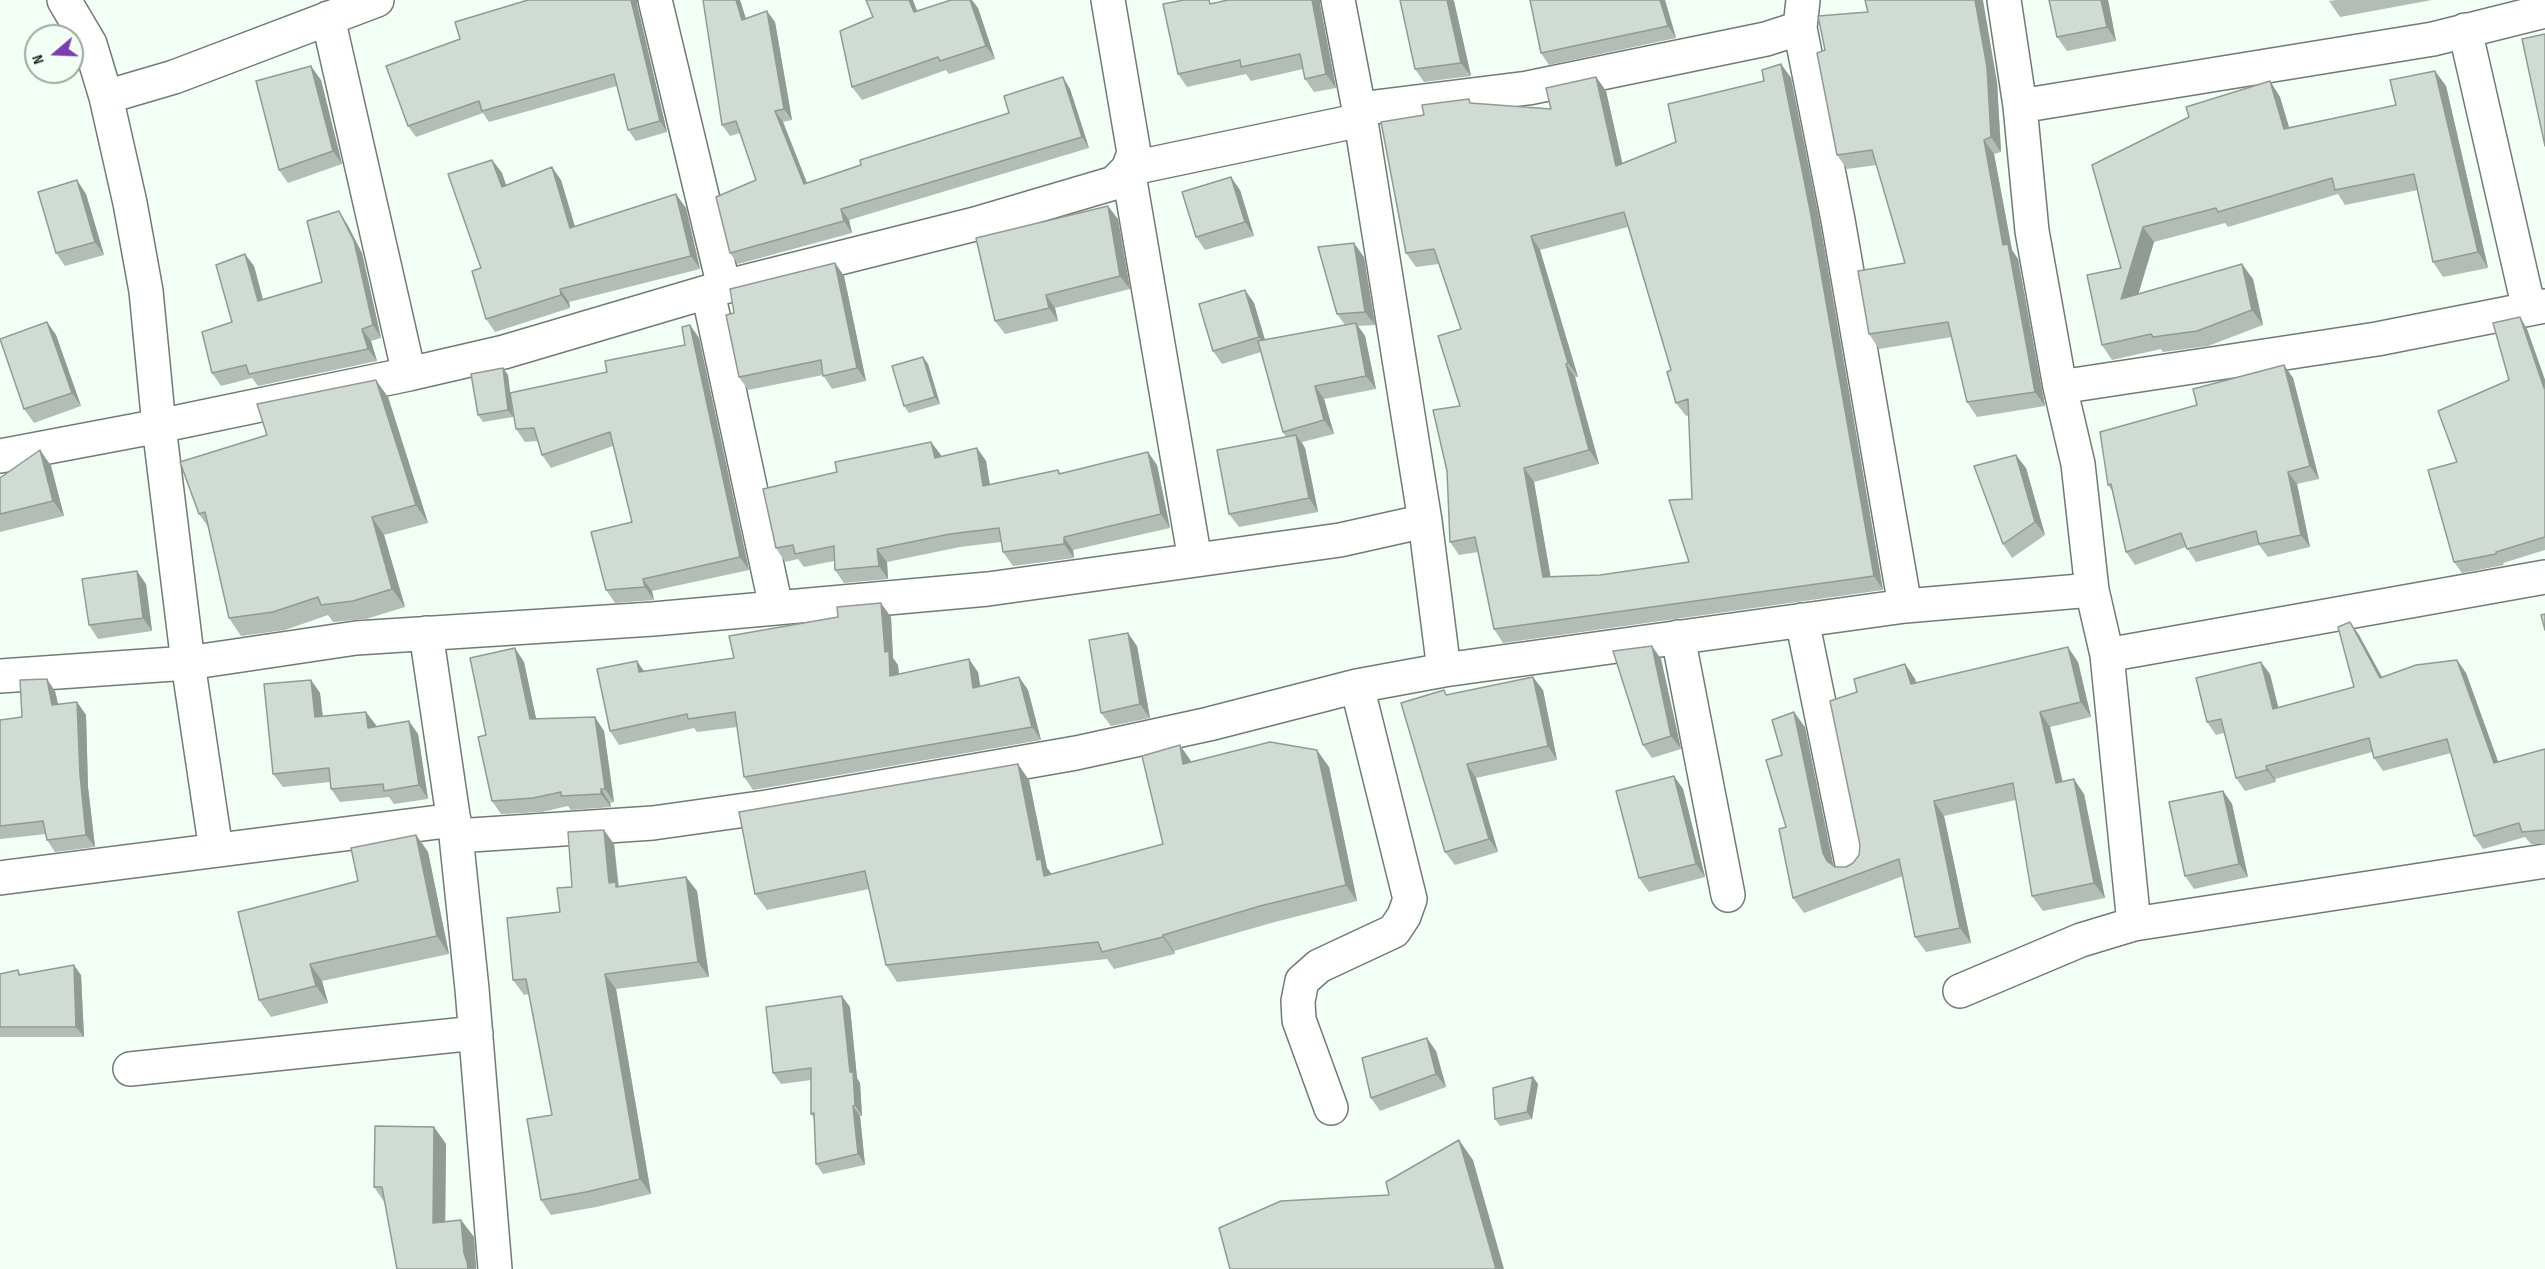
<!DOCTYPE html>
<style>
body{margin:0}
#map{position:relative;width:2545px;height:1269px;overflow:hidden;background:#f2fff5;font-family:"Sofia Sans Condensed",sans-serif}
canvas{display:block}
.north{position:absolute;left:24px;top:24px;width:60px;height:60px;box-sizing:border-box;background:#f2fff5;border:2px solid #9ea8a1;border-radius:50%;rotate:251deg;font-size:16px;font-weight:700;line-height:24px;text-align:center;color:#202522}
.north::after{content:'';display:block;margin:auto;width:21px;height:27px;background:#7a3db2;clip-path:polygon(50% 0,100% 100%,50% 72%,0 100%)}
</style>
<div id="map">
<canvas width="2545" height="1269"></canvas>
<div class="north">N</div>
</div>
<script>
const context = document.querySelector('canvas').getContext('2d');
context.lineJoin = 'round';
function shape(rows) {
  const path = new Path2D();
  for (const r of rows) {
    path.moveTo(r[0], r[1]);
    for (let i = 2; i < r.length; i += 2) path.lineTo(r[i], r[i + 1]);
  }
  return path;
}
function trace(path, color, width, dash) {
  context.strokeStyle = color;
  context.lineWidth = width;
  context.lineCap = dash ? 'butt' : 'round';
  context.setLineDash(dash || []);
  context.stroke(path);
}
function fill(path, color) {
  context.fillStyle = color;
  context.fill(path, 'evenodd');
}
const minor = shape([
 [64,0,90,44,106,97,130,203,146,291,159,426,188,663,216,850],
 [655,0,724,287],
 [1338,0,1359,109,1425,521,1444,670],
 [2004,0,2020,106,2032,231,2060,387,2078,464,2092,590,2107,655,2134,924],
 [328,18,409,374],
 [1800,28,1838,220,1905,606],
 [2465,30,2529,309],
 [106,97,174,77,377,0],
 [2020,106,2433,39,2545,11],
 [1359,109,1528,88,1766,39,1800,28,1803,0],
 [708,292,776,607],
 [2060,387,2377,339,2545,306],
 [0,456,159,426,409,374,504,352,724,287,975,224,1114,183,1128,169,1134,153,1108,0],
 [1195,560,1128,169,1361,120],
 [1802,620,1852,864],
 [426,633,456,836,472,989,495,1269],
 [1678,637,1728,895],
 [2107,655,2545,577],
 [0,676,188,663,356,638,653,619,988,589,1340,540,1425,521],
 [456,836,653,823,767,807,1076,753,1209,724,1357,686,1444,670,1905,606,2092,590],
 [0,878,454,820],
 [1960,991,2081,940,2134,924,2545,861],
 [130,1069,476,1033],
 [1331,1108,1299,1020,1298,1001,1302,981,1319,966,1394,931,1404,916,1410,899,1357,686]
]);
const wall = shape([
 [528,0,637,0,637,4,667,132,636,141,628,130,617,86,489,122,483,113,416,137,408,126,460,39],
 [703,0,740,0,746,19,775,22,792,120,783,122,807,183,1009,113,1070,89,1089,148,849,220,852,233,738,264,730,253,756,180,740,133,730,136,722,125],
 [1228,0,1320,0,1320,4,1336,88,1314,92,1305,79,1303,69,1251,81,1246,74,1187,87,1178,74,1214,3],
 [1665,0,1676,38,1549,65,1541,53],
 [2108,0,2116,41,2067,51,2057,37],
 [2336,0,2432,0,2340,17,2329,1],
 [1454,1,1471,76,1424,82,1415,69],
 [978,8,995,59,949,74,946,70,862,100,852,87,917,11],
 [1868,12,1997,82,2001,152,1994,154,2012,250,2018,259,2045,406,1977,417,1967,402,1952,337,1879,349,1869,334,1905,263,1877,165,1847,169,1837,155,1825,50],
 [1781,64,1791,78,1820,223,1883,590,1503,643,1494,629,1478,552,1459,555,1450,542,1460,406,1461,329,1439,264,1416,267,1406,253,1471,103,1551,109,1596,77,1606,91,1622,163,1676,142,1764,81],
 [1628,227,1671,370,1676,403,1686,416,1689,415,1692,499,1689,562,1600,575,1550,576,1534,482,1599,464,1575,377,1578,377,1540,250],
 [2435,71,2446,86,2488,268,2443,277,2433,262,2418,190,2345,205,2338,194,2228,227,2225,223,2154,242,2138,295,2253,279,2263,325,2208,346,2163,352,2161,349,2112,360,2102,345,2121,268,2092,165,2270,81,2280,97,2289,127,2396,105],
 [321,80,342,164,288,183,279,170],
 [492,160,502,173,506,185,561,180,575,226,686,208,700,269,569,302,570,308,495,332,486,319,481,268],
 [1240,190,1254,236,1205,250,1196,237],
 [86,194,104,255,65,266,56,253],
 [1118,219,1130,289,1055,308,1058,321,1005,334,995,321],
 [347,224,362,253,381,338,371,341,377,361,258,386,252,378,221,386,212,373,254,266,263,300,322,282],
 [1364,257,1375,325,1358,326,1365,336,1376,389,1324,399,1334,434,1302,442,1305,448,1318,512,1239,527,1229,514,1286,437,1283,432,1261,352,1222,364,1213,351,1245,290,1254,303,1265,340,1345,325,1337,314],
 [835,263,844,276,866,381,832,389,823,375,748,390,739,377,734,313],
 [2520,317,2527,329,2545,380,2545,550,2503,563,2504,565,2462,573,2454,562,2457,462,2509,380],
 [47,322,56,335,81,406,34,423,24,409],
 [690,325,699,338,749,570,652,591,654,600,615,603,606,590,632,522,613,446,551,468,542,455,538,441,525,442,516,429,607,372,685,345],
 [923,357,928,364,940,404,909,413,904,406],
 [2284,365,2293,378,2319,479,2297,484,2310,547,2268,557,2259,545,2196,562,2186,547,2135,565,2126,552,2113,492,2108,485,2197,405],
 [503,368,508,375,513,417,483,422,478,415],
 [388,397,428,523,384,535,405,607,366,619,333,622,328,615,285,630,241,636,229,618,209,528,199,514],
 [931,442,941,457,977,448,986,461,990,485,1058,470,1060,473,1157,465,1170,528,1073,550,1074,558,1013,566,1003,552,1001,542,960,547,887,562,888,579,844,583,835,570,834,561,804,567,798,559,785,562,776,548,837,472],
 [40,450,51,466,64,516,0,532,0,478],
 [2026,468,2045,535,2012,558,2003,544],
 [146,584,152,631,98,639,89,625],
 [891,617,893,658,898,665,899,674,978,672,980,687,1019,677,1028,690,1041,740,753,790,744,777,737,727,697,732,694,728,619,745,610,731,644,671,734,658],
 [2350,622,2359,635,2382,677,2457,660,2466,673,2498,762,2545,749,2545,844,2531,844,2525,837,2483,849,2474,836,2451,753,2383,771,2374,758,2372,752,2275,779,2276,782,2245,791,2236,778,2224,733,2216,735,2207,722,2270,674,2278,708,2354,687],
 [1137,646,1150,718,1111,726,1101,713],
 [1661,659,1681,749,1652,758,1643,745],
 [524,662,536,719,604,731,614,802,610,803,611,807,571,810,568,806,542,812,501,814,492,801,486,735],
 [2078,662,2091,717,2050,727,2063,782,2084,794,2105,898,2043,911,2032,896,2016,800,1944,816,1971,943,1926,952,1915,937,1903,876,1804,913,1793,898,1786,827,1782,755,1805,727,1833,865,1835,867,1846,867,1853,863,1859,855,1860,845,1857,692,1905,664,1915,679,1916,683],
 [311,680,320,693,323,716,376,725,376,726,418,734,428,799,394,804,389,797,340,802,331,789,330,782,283,787,273,774],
 [1543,690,1557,760,1476,778,1498,852,1455,865,1445,852,1448,695],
 [55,691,58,704,77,702,86,715,88,787,95,847,55,852,47,840,46,834,0,839,0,720,22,717],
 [1191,761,1191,762,1329,767,1357,901,1271,923,1174,951,1175,954,1114,969,1107,959,897,982,886,965,869,889,767,910,755,894,1029,780,1047,868,1052,874,1163,844],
 [1674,776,1683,789,1705,877,1649,892,1639,878],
 [2223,791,2232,804,2248,877,2194,889,2185,876],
 [416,835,428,852,449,954,322,981,328,1003,271,1017,259,1000],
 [614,844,619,886,686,877,697,891,709,977,616,989,651,1194,596,1207,551,1215,541,1200,552,1115,529,994,524,995,513,980,560,912,572,887],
 [18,970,21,975,81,975,84,1037,0,1037,0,974],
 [850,1007,857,1078,860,1083,862,1116,860,1116,865,1165,823,1174,816,1164,814,1118,811,1114,811,1080,781,1084,773,1073],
 [1436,1051,1446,1087,1380,1111,1371,1098],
 [1538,1084,1532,1119,1500,1126,1495,1119],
 [434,1127,446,1144,445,1222,461,1220,474,1237,476,1269,397,1269,385,1203,374,1187]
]);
const shadedWall = shape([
 [631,0,637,0,637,4,667,132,660,121],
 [736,0,740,0,750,32,742,20],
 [909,0,913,0,923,26,914,12],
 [970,0,972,0,978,8,995,59,986,46],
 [1312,0,1320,0,1320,4,1336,88,1326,74],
 [1447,0,1453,0,1454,1,1471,76,1461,63],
 [1660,0,1665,0,1676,38,1668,26],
 [1975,0,1983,0,1997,82,2001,152,1991,137],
 [2101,0,2108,0,2116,41,2107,27],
 [767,11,775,22,792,120,784,109],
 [1781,64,1791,78,1820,223,1883,590,1874,576],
 [311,66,321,80,342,164,333,151],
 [2435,71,2446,86,2488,268,2478,252],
 [1063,77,1070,89,1089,148,1082,137],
 [1596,77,1606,91,1626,179,1616,166],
 [2270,81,2280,97,2294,144,2284,129],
 [775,111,783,122,812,196,804,184],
 [1984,140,1994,154,2012,250,2018,259,2045,406,2035,392,2003,245],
 [492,160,502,173,511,200,502,187],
 [552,167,561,180,579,241,570,228],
 [1231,177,1240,190,1254,236,1245,222],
 [77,180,86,194,104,255,95,242],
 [676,194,686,208,700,269,691,256],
 [1108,206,1118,219,1130,289,1120,276],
 [841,209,849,220,852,233,844,221],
 [339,211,347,224,362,253,381,338,373,325],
 [2143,227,2154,242,2132,315,2121,299],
 [1531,236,1540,250,1578,377,1568,363],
 [1354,243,1364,257,1375,325,1365,312],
 [245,254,254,266,267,314,258,301],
 [835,263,844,276,866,381,857,368],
 [2242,264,2253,279,2263,325,2252,310],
 [560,289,569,302,570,308,561,295],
 [1245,290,1254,303,1268,350,1259,337],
 [1046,295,1055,308,1058,321,1049,308],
 [2520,317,2527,329,2545,380,2545,390],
 [47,322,56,335,81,406,72,393],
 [1356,323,1365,336,1376,389,1366,376],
 [690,325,699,338,749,570,740,557],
 [362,329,371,341,377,361,368,349],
 [923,357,928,364,940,404,935,397],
 [1566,364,1575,377,1599,464,1589,450],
 [2284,365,2293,378,2319,479,2310,466],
 [503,368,508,375,513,417,508,410],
 [376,380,388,397,428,523,416,505],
 [1315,386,1324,399,1334,434,1324,420],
 [1296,435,1305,448,1318,512,1309,498],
 [931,442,941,455,944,471,935,458],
 [977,448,986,461,992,499,983,486],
 [40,450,51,466,64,516,53,501],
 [1148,452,1157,465,1170,528,1161,514],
 [2016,455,2026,468,2045,535,2035,522],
 [1524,468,1534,482,1553,590,1543,577],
 [2288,472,2297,484,2310,547,2301,535],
 [372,517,384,535,405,607,392,589],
 [1064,537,1073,550,1074,558,1064,544],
 [877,549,887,562,888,579,879,566],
 [137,571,146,584,152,631,143,618],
 [643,579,652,591,654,600,645,587],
 [881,603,891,617,893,658,898,665,900,689,890,676,885,652],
 [2350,622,2359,635,2389,690,2380,678],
 [1128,633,1137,646,1150,718,1140,704],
 [1652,646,1661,659,1681,749,1671,736],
 [2068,647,2078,662,2091,717,2081,702],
 [515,648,524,662,539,732,530,719],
 [969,659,978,672,983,702,973,688],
 [2457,660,2466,673,2503,775,2494,763],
 [637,661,646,674,639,672],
 [2261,662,2270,674,2282,722,2273,709],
 [1905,664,1915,679,1921,699,1911,684],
 [1019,677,1028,690,1041,740,1032,727],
 [1533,677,1543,690,1557,760,1548,746],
 [47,679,55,691,61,717,52,705],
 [311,680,320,693,324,730,315,717],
 [77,702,86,715,88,787,95,847,86,835,80,775],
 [366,712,376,725,377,741,368,728],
 [1794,712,1805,727,1834,868,1827,861,1823,853],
 [2040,712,2050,727,2066,798,2056,783],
 [595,717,604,731,614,802,605,789],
 [409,721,418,734,428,799,419,785],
 [1180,745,1191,761,1195,781,1183,764],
 [1317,750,1329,767,1357,901,1346,885],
 [1018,764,1029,780,1047,868,1053,876,1044,876,1037,860],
 [1467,764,1476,778,1498,852,1489,839],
 [2266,766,2275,779,2276,782,2267,770],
 [1674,776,1683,789,1705,877,1696,864],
 [2074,779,2084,794,2105,898,2094,883],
 [601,789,610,803,611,807,601,794],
 [2223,791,2232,804,2248,877,2239,864],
 [1934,801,1944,816,1971,943,1960,928],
 [604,830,614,844,618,886,626,897,609,883],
 [416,835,428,852,449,954,437,936],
 [686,877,697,891,709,977,698,962],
 [1163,935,1174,951,1175,954,1163,937],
 [310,964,322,981,328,1003,316,986],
 [74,965,81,975,84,1037,76,1027],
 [605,974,616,989,651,1194,640,1179],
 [842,996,850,1007,857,1078,860,1083,862,1116,855,1105,850,1072],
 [1427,1038,1436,1051,1446,1087,1436,1074],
 [1533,1077,1538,1084,1532,1119,1527,1112],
 [853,1106,860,1116,865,1165,858,1154],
 [434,1127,446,1144,445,1241,433,1223],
 [1459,1140,1473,1160,1504,1269,1496,1269],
 [461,1220,474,1237,476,1269,468,1269,464,1253]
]);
const building = shape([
 [528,0,631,0,660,121,628,130,614,74,482,111,479,101,408,126,386,66,460,39,455,22,528,0],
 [703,0,736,0,742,20,767,11,784,109,775,111,804,184,861,165,860,160,1009,113,1004,96,1063,77,1082,137,841,209,844,221,730,253,716,197,756,180,736,121,722,125,703,0],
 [866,0,909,0,914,12,951,0,970,0,986,46,940,61,938,57,852,87,840,31,873,17,866,0],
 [1184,0,1209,0,1210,4,1228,0,1312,0,1326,74,1305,79,1300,54,1241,67,1240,60,1178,74,1163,4,1184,0],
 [1400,0,1447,0,1461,63,1415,69,1400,0],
 [1530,0,1660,0,1668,26,1541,53,1530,0],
 [1865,0,1975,0,1987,67,1991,137,1984,140,2003,245,2008,244,2035,392,1967,402,1948,322,1869,334,1858,271,1905,263,1872,150,1837,155,1817,53,1825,50,1818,16,1868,12,1865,0],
 [2049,0,2101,0,2107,27,2057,37,2049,0],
 [2545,34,2545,146,2522,39,2545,34],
 [1781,64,1810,210,1874,576,1494,629,1475,537,1450,542,1447,471,1433,410,1460,406,1438,336,1461,329,1434,249,1406,253,1381,122,1424,115,1422,105,1469,99,1470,103,1551,109,1546,88,1596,77,1616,166,1676,142,1668,104,1764,81,1762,70,1781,64],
 [1624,212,1671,370,1667,372,1676,403,1688,399,1692,499,1669,500,1689,562,1600,575,1543,577,1524,468,1589,450,1566,364,1568,363,1531,236,1624,212],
 [311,66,333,151,279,170,256,81,311,66],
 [2435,71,2478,252,2433,262,2414,174,2335,190,2332,178,2218,212,2216,208,2143,227,2121,299,2242,264,2252,310,2197,331,2153,337,2151,334,2102,345,2087,275,2121,268,2092,165,2189,117,2186,107,2270,81,2284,129,2396,105,2390,80,2435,71],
 [492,160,502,187,552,167,570,228,676,194,691,256,560,289,561,295,486,319,472,271,481,268,448,174,492,160],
 [1231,177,1245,222,1196,237,1182,192,1231,177],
 [77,180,95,242,56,253,38,192,77,180],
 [1108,206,1120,276,1046,295,1049,308,995,321,976,238,1108,206],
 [339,211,354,241,373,325,362,329,368,349,249,374,246,365,212,373,202,332,232,322,216,265,245,254,258,301,322,282,307,221,339,211],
 [1354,243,1365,312,1337,314,1318,247,1354,243],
 [835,263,857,368,823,376,821,360,739,377,726,315,734,313,730,289,835,263],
 [1245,290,1259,337,1213,351,1199,304,1245,290],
 [2520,317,2544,388,2545,388,2545,537,2496,552,2496,554,2454,562,2428,470,2457,462,2438,411,2509,380,2493,323,2520,317],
 [47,322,72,393,24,409,0,339,47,322],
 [1356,323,1366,376,1315,386,1324,420,1283,432,1258,341,1356,323],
 [690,325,740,557,643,579,645,587,606,590,591,532,632,522,610,432,542,455,534,428,516,429,510,393,607,372,605,361,685,345,682,327,690,325],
 [923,357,935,397,904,406,892,366,923,357],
 [2284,365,2310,466,2288,472,2301,535,2259,544,2256,531,2187,549,2181,533,2126,552,2111,484,2108,485,2100,432,2197,405,2193,389,2284,365],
 [503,368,508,410,478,415,471,374,503,368],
 [376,380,416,505,372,517,392,589,353,601,321,605,318,597,273,612,229,618,205,512,199,514,180,462,267,435,257,404,376,380],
 [1296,435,1309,498,1229,514,1217,450,1296,435],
 [931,442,935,458,977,448,983,486,1058,470,1059,474,1148,452,1161,514,1064,537,1064,544,1003,552,999,528,950,534,877,549,879,566,835,570,834,546,795,554,793,545,776,548,763,489,837,472,835,462,931,442],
 [40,450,53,501,0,514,0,478,40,450],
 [2016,455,2035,522,2003,544,1974,466,2016,455],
 [137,571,143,618,89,625,82,579,137,571],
 [881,603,885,652,889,651,890,676,969,659,973,688,1019,677,1032,727,744,777,735,712,688,719,687,714,610,731,597,669,637,661,639,672,734,658,729,636,838,617,837,607,881,603],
 [2545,614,2545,630,2541,615,2545,614],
 [2350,622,2380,678,2416,665,2457,660,2494,763,2545,749,2545,830,2522,832,2519,823,2474,836,2447,739,2374,758,2369,738,2266,766,2267,770,2236,778,2221,719,2207,722,2196,678,2261,662,2273,709,2354,687,2338,627,2350,622],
 [1128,633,1140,704,1101,713,1089,640,1128,633],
 [1652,646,1671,736,1643,745,1613,651,1652,646],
 [2068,647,2081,702,2040,712,2056,783,2074,779,2094,883,2032,896,2013,783,1934,801,1960,928,1915,937,1899,859,1793,898,1779,829,1786,827,1766,760,1782,755,1772,720,1794,712,1823,853,1827,861,1835,867,1846,867,1853,863,1859,855,1860,845,1830,701,1857,692,1854,679,1905,664,1911,684,2068,647],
 [515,648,530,719,595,717,605,789,601,789,601,794,561,796,561,792,533,798,492,801,478,737,486,735,470,658,515,648],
 [1533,677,1548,746,1467,764,1489,839,1445,852,1401,703,1444,690,1446,695,1533,677],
 [47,679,52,705,77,702,80,775,86,835,47,840,43,821,0,826,0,720,22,717,20,680,47,679],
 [311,680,315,717,366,712,368,728,409,721,419,785,384,791,383,784,331,789,329,768,273,774,264,684,311,680],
 [1270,742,1317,750,1346,885,1260,906,1163,935,1163,937,1102,952,1098,942,886,965,865,871,755,894,739,812,1018,764,1037,860,1041,859,1044,876,1163,844,1142,756,1180,745,1183,764,1270,742],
 [1674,776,1696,864,1639,878,1616,791,1674,776],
 [2223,791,2239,864,2185,876,2169,802,2223,791],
 [604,830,609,883,616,882,616,887,686,877,698,962,605,974,640,1179,586,1192,541,1200,527,1119,552,1115,526,979,513,980,507,918,560,912,557,888,572,887,568,832,604,830],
 [416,835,437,936,310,964,316,986,259,1000,238,912,358,881,351,848,416,835],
 [74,965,76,1027,0,1027,0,974,18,970,19,975,74,965],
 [842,996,850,1072,853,1072,855,1105,853,1106,858,1154,816,1164,814,1113,811,1114,811,1068,773,1073,766,1007,842,996],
 [1427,1038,1436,1074,1371,1098,1362,1058,1427,1038],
 [1533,1077,1527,1112,1495,1119,1493,1088,1533,1077],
 [375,1126,434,1127,433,1223,461,1220,464,1253,467,1262,468,1269,397,1269,382,1187,374,1187,375,1126],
 [1459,1140,1496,1269,1230,1269,1219,1228,1281,1201,1389,1195,1386,1182,1459,1140]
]);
trace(minor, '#707b73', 36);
trace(minor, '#fff', 33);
fill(wall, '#b3bdb5');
fill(shadedWall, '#929a94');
fill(building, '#d0dcd3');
trace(building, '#929a94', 1.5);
</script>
